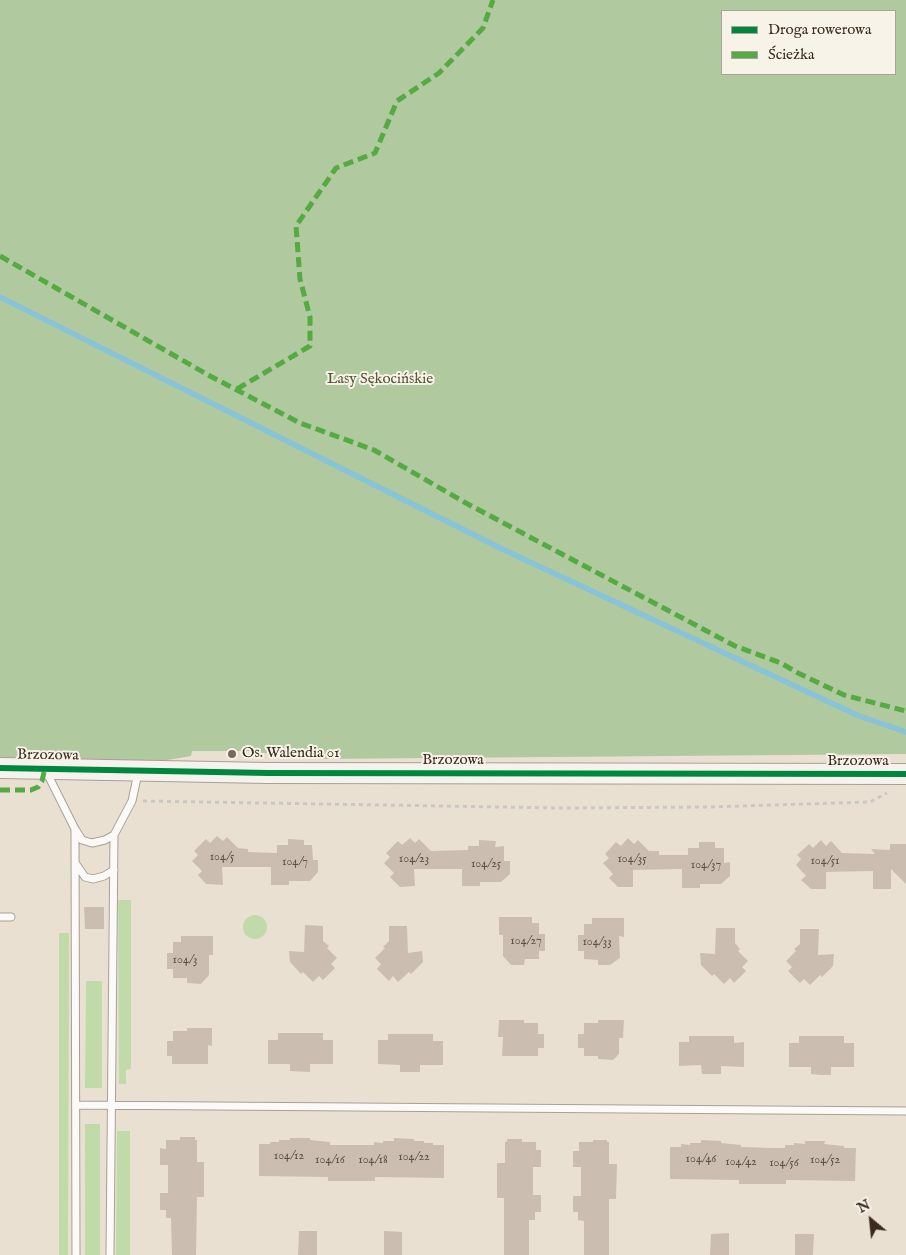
<!DOCTYPE html>
<meta charset="utf-8">
<style>
body{margin:0}
#map{position:relative;width:906px;height:1255px;overflow:hidden;background:#eae0d2;font-family:"IM FELL English",serif}
canvas{display:block}
.legend{position:absolute;left:721px;top:10px;width:175px;height:65px;box-sizing:border-box;background:#f7f3e8;border:1px solid #aca397;margin:0;padding:6px 9px;list-style:none;font-size:15px;color:#3b2a1e}
.legend li{display:flex;align-items:center;gap:10px;height:25px}
.legend b{width:25px;border:1px solid #aca397}
.north{position:absolute;left:846px;top:1195px;width:50px;height:50px;-webkit-text-stroke:4px #f7f3e8;paint-order:stroke;rotate:332deg;font-size:14px;font-weight:700;line-height:20px;text-align:center;color:#3b2a1e}
.north::after{content:'';display:block;margin:auto;width:18px;height:22px;background:#3b2a1e;clip-path:polygon(50% 0,100% 100%,50% 72%,0 100%)}
</style>
<div id="map">
<canvas width="906" height="1255"></canvas>
<ul class="legend">
<li><b style="height:6px;background:#00873e"></b>Droga rowerowa</li>
<li><b style="height:6px;background:#55ab43"></b>Ścieżka</li>
</ul>
<div class="north">N</div>
</div>
<script>
const context = document.querySelector('canvas').getContext('2d');
context.lineJoin = 'round';
function fill(path, color) {
  context.fillStyle = color;
  context.fill(path, 'evenodd');
}
function shape(rows) {
  const path = new Path2D();
  for (const r of rows) {
    if (r.length === 3) {
      path.moveTo(r[0] + r[2], r[1]);
      path.arc(r[0], r[1], r[2], 0, 2 * Math.PI);
      continue;
    }
    path.moveTo(r[0], r[1]);
    for (let i = 2; i < r.length; i += 2) path.lineTo(r[i], r[i + 1]);
  }
  return path;
}
function trace(path, color, width, dash) {
  context.strokeStyle = color;
  context.lineWidth = width;
  context.lineCap = dash ? 'butt' : 'round';
  context.setLineDash(dash || []);
  context.stroke(path);
}
function drawText(font, color, halo, rows, align = 'center') {
  context.font = font + ' "IM FELL English",serif';
  context.lineWidth = 4;
  context.setLineDash([]);
  context.textBaseline = 'middle';
  context.strokeStyle = halo;
  context.fillStyle = color;
  for (const [text, x, y, turn = 0] of rows) {
    context.save();
    context.translate(x, y);
    context.rotate((+turn || 0) * Math.PI / 180);
    context.textAlign = isNaN(turn) ? turn : align;
    if (halo) context.strokeText(text, 0, 0);
    context.fillText(text, 0, 0);
    context.restore();
  }
}
const green = shape([
 [118,900,131,900,131,1069,126,1070,126,1084,119,1084],
 [255,927,12],
 [59,933,69,933,68,1255,59,1255],
 [86,981,102,981,102,1088,85,1088],
 [85,1124,100,1124,100,1255,85,1255],
 [117,1131,130,1131,130,1255,116,1255]
]);
const forest = shape([
 [0,0,906,0,906,754,314,759,248,751,192,751,191,756,156,762,0,763],
 [722,11,895,11,895,74,722,74]
]);
const stream = shape([
 [0,297,502,549,859,716,906,732]
]);
const building = shape([
 [217,836,223,841,227,837,238,848,248,849,248,852,277,853,277,845,288,845,288,839,304,840,304,845,312,845,313,860,318,860,318,872,310,881,289,881,289,885,271,885,271,867,222,867,223,885,206,884,198,875,202,871,192,861,198,855,194,851,206,839,210,843],
 [410,838,415,843,419,839,431,851,468,850,468,846,479,846,479,840,496,841,495,847,504,846,504,861,510,861,510,874,501,882,480,882,480,886,462,886,462,869,414,869,415,886,400,887,390,877,394,873,384,863,390,857,386,853,398,841,402,845],
 [628,838,634,844,638,840,649,851,659,851,659,855,688,855,688,848,699,848,699,842,715,842,715,848,724,848,724,863,730,862,730,876,721,884,700,884,700,888,682,888,682,869,633,870,633,887,618,887,609,878,613,874,603,863,609,858,605,854,616,842,621,846],
 [821,840,826,846,831,841,842,853,875,854,871,849,890,850,890,844,906,844,906,884,891,869,891,889,873,889,873,871,826,872,826,889,811,889,801,880,806,876,796,865,801,859,797,855,809,844,813,848],
 [84,907,104,907,104,929,85,929],
 [499,917,532,917,532,923,539,923,539,934,545,934,545,951,539,951,539,959,525,959,524,965,511,965,503,956,503,935,499,935],
 [592,918,624,918,624,937,619,936,620,958,610,965,598,965,598,960,584,959,584,951,578,951,578,935,584,935,584,924,592,924],
 [305,925,323,926,323,941,329,946,327,948,337,958,331,964,335,968,323,980,319,976,313,982,303,972,301,974,290,962,289,951,304,952],
 [389,926,407,926,408,953,422,951,423,962,411,974,409,972,398,982,393,976,389,981,377,969,381,964,375,958,385,948,383,947,389,941],
 [716,928,735,928,735,943,740,949,738,951,748,961,742,967,746,971,734,983,730,978,724,984,714,974,712,976,701,965,700,953,715,954],
 [800,929,819,929,818,955,834,954,833,966,822,977,820,975,810,985,804,979,800,983,788,971,792,967,786,961,796,951,794,949,800,944],
 [181,936,213,936,213,955,209,955,209,975,201,984,187,983,187,978,173,978,173,969,167,969,167,953,173,953,173,942,181,942],
 [499,1020,524,1020,524,1023,538,1023,538,1034,544,1034,544,1048,538,1048,538,1056,502,1056,503,1037,498,1037],
 [598,1020,624,1020,623,1038,619,1038,619,1054,613,1060,598,1059,598,1056,584,1056,584,1048,578,1048,578,1034,584,1034,584,1023,598,1023],
 [187,1028,212,1028,212,1046,208,1045,208,1064,172,1064,172,1056,167,1056,167,1041,173,1041,173,1031,187,1031],
 [278,1033,323,1033,323,1040,333,1040,333,1064,310,1064,310,1072,290,1071,290,1064,268,1064,268,1040,278,1040],
 [388,1034,433,1034,433,1041,443,1041,443,1065,420,1065,420,1072,400,1072,400,1065,378,1064,378,1040,388,1040],
 [689,1036,734,1036,734,1043,744,1042,744,1067,721,1066,721,1074,702,1074,701,1065,679,1066,679,1042,689,1042],
 [799,1036,844,1036,844,1043,854,1043,854,1067,831,1067,831,1075,821,1075,811,1074,811,1067,789,1067,789,1043,799,1043],
 [180,1137,195,1137,195,1140,197,1140,197,1162,204,1162,204,1197,197,1197,196,1255,172,1255,171,1218,166,1218,166,1210,160,1210,160,1193,168,1193,168,1165,160,1165,160,1148,166,1149,166,1140,180,1140],
 [290,1138,310,1138,310,1140,330,1142,330,1145,374,1145,374,1142,383,1143,383,1141,394,1141,394,1138,414,1139,414,1141,424,1141,424,1143,433,1143,433,1145,444,1145,444,1178,375,1177,375,1181,328,1181,328,1177,259,1176,259,1144,270,1144,270,1142,279,1142,279,1140,290,1140],
 [507,1139,522,1139,522,1142,536,1142,536,1150,541,1150,541,1167,533,1167,533,1195,541,1195,541,1212,535,1212,535,1220,529,1220,529,1255,504,1255,504,1198,497,1198,497,1163,505,1163,505,1142,507,1142],
 [593,1140,607,1140,607,1142,609,1142,609,1164,617,1164,616,1199,609,1199,609,1255,584,1255,584,1221,578,1220,578,1212,573,1212,573,1196,581,1196,581,1167,573,1167,573,1151,579,1151,579,1142,593,1142],
 [701,1140,721,1141,721,1143,741,1145,741,1147,774,1148,785,1148,785,1145,794,1145,794,1143,805,1144,805,1141,825,1141,824,1144,844,1146,844,1148,856,1148,855,1181,786,1180,786,1184,739,1184,739,1180,670,1179,670,1147,681,1147,681,1144,690,1145,690,1143,701,1143],
 [299,1231,317,1231,317,1255,298,1255],
 [384,1231,402,1232,402,1255,384,1255],
 [729,1233,729,1255,710,1255,711,1234],
 [795,1234,814,1234,813,1255,795,1255]
]);
const path = shape([
 [143,801,561,808,707,807,870,802,887,793]
]);
const lane = shape([
 [46,771,75,829,82,840,92,843,105,840,114,835],
 [75,829,76,1255],
 [76,864,85,877,93,879,104,876,114,870],
 [0,917,11,917],
 [76,1105,906,1111],
 [110,1255,114,835,132,801,138,773]
]);
const secondary = shape([
 [0,768,268,773,906,774]
]);
const quiet = shape([
 [0,256,210,376,300,423,374,450,464,502,735,646,781,663,798,673,844,695,906,711],
 [237,389,310,346,310,317,300,279,296,226,336,168,375,153,397,101,439,73,483,28,493,0],
 [0,790,31,790,38,787,42,781,45,768]
]);
const cycleway = shape([
 [0,768,268,773,906,774]
]);
const markers = [
 [232,754,5,"#786a5d"]
];
const numberNames = [
 ["104/5",222,858],
 ["104/23",414,860],
 ["104/35",632,860],
 ["104/51",825,862],
 ["104/7",295,863],
 ["104/25",486,865],
 ["104/37",706,866],
 ["104/27",526,942],
 ["104/33",597,943],
 ["104/3",185,961],
 ["104/12",289,1157],
 ["104/22",414,1158],
 ["104/46",701,1160],
 ["104/16",330,1161],
 ["104/18",373,1161],
 ["104/52",825,1161],
 ["104/42",741,1163],
 ["104/56",784,1164]
];
const parkNames = [
 ["Lasy Sękocińskie",380,380]
];
const poiNames = [
 ["Os. Walendia 01",242,754]
];
const streetNames = [
 ["Brzozowa",48,756,1],
 ["Brzozowa",453,761],
 ["Brzozowa",858,762]
];
fill(green, '#c1daa9');
fill(forest, '#b0c99e');
trace(stream, '#88c3d8', 5.5);
fill(building, '#cbbeb1');
trace(lane, '#a7a096', 9);
trace(secondary, '#a7a096', 22);
trace(path, '#cbc8c4', 3, [4, 4]);
trace(lane, '#fcfaf8', 7);
trace(secondary, '#f6f2ed', 20);
trace(quiet, '#55ab43', 5, [10, 5]);
trace(cycleway, '#00873e', 6);
for (const [x, y, r, color] of markers) {
  const dot = new Path2D();
  dot.arc(x, y, r, 0, 2 * Math.PI);
  context.fillStyle = color;
  context.fill(dot);
  trace(dot, '#f7f3e8', 2);
}
drawText('12px', '#5f4f43', null, numberNames);
drawText('15px', '#545538', '#f7f3e8', parkNames);
drawText('15px', '#3b2a1e', '#f7f3e8', poiNames, 'left');
drawText('15px', '#3b2a1e', '#f7f3e8', streetNames);
</script>
